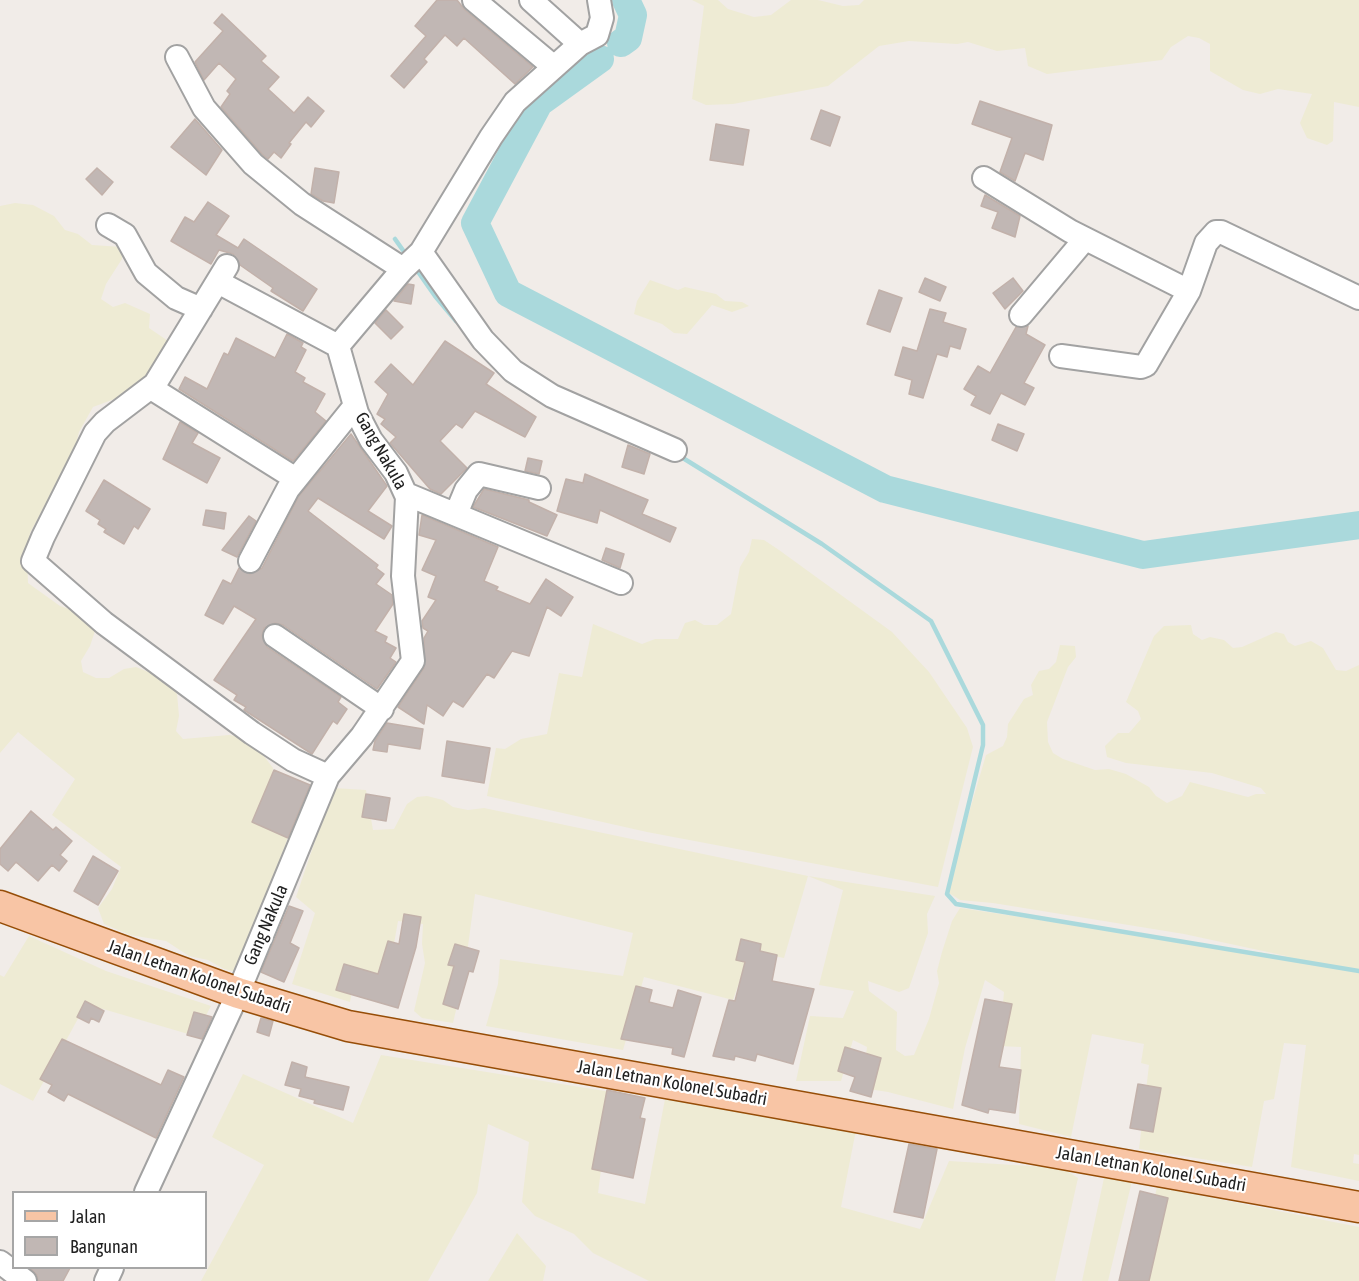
<!DOCTYPE html>
<style>
body{margin:0}
#map{position:relative;width:1359px;height:1281px;overflow:hidden;background:#f1ece8;font-family:"Asap Condensed",sans-serif}
canvas{display:block}
.legend{position:absolute;left:12px;top:1191px;width:195px;height:78px;box-sizing:border-box;background:#fff;border:2px solid #a6a6a6;margin:0;padding:8px 10px;list-style:none;font-size:18px;color:#212121}
.legend li{display:flex;align-items:center;gap:12px;height:30px}
.legend b{width:30px;border:2px solid #a6a6a6}
</style>
<div id="map">
<canvas width="1359" height="1281"></canvas>
<ul class="legend">
<li><b style="height:8px;background:#f8c5a5"></b>Jalan</li>
<li><b style="height:16px;background:#c1b7b4"></b>Bangunan</li>
</ul>
</div>
<script>
const context = document.querySelector('canvas').getContext('2d');
context.lineJoin = 'round';
function fill(path, color) {
  context.fillStyle = color;
  context.fill(path, 'evenodd');
}
function shape(rows) {
  const path = new Path2D();
  for (const r of rows) {
    path.moveTo(r[0], r[1]);
    for (let i = 2; i < r.length; i += 2) path.lineTo(r[i], r[i + 1]);
  }
  return path;
}
function trace(path, color, width, dash) {
  context.strokeStyle = color;
  context.lineWidth = width;
  context.lineCap = dash ? 'butt' : 'round';
  context.setLineDash(dash || []);
  context.stroke(path);
}
function drawText(font, color, halo, rows, align = 'center') {
  context.font = font + ' "Asap Condensed",sans-serif';
  context.lineWidth = 4.5;
  context.setLineDash([]);
  context.textBaseline = 'middle';
  context.strokeStyle = halo;
  context.fillStyle = color;
  for (const [text, x, y, turn = 0] of rows) {
    context.save();
    context.translate(x, y);
    context.rotate((+turn || 0) * Math.PI / 180);
    context.textAlign = isNaN(turn) ? turn : align;
    if (halo) context.strokeText(text, 0, 0);
    context.fillText(text, 0, 0);
    context.restore();
  }
}
const farmland = shape([
 [692,0,718,0,728,9,754,17,771,15,791,0,818,0,843,6,859,5,864,0,1359,0,1359,107,1334,102,1333,141,1327,145,1307,138,1300,123,1312,94,1278,89,1260,94,1243,90,1210,71,1210,44,1199,38,1188,36,1171,47,1162,60,1047,74,1028,66,1025,48,997,51,968,42,957,44,909,41,879,46,828,86,733,104,706,105,692,99,704,6],
 [15,203,33,205,54,216,65,230,78,234,92,245,122,247,122,259,106,284,101,299,113,307,125,303,150,314,149,328,171,343,144,388,93,407,79,432,69,473,50,496,30,533,27,555,28,583,60,606,88,615,97,625,90,646,81,661,83,672,96,678,109,678,124,669,136,667,156,675,169,682,177,694,179,716,176,731,183,739,229,735,251,739,273,768,268,823,289,834,241,973,224,969,208,960,189,956,166,941,130,935,104,924,98,908,112,889,121,867,52,815,75,779,18,732,0,753,0,206],
 [650,280,678,290,685,287,716,294,725,301,742,302,749,306,732,312,712,305,687,334,674,333,662,324,634,314,637,301],
 [752,539,764,540,779,550,892,632,929,672,967,728,973,747,938,887,647,832,487,796,496,748,505,749,521,739,547,734,559,673,582,677,593,624,642,644,655,639,678,639,685,623,695,620,704,625,717,625,731,614,740,567,749,552],
 [1191,625,1193,634,1202,640,1210,637,1224,640,1233,648,1242,647,1276,632,1284,634,1288,642,1295,646,1311,641,1323,648,1336,670,1346,671,1359,665,1359,1155,1354,1154,1353,1163,1359,1164,1359,1181,1291,1167,1306,1045,1284,1043,1274,1099,1264,1101,1252,1167,1139,1149,1149,1065,1141,1063,1144,1044,1092,1034,1071,1137,1019,1124,1021,1047,999,1046,1004,992,985,980,965,1048,953,1109,888,1092,862,1088,867,1047,853,1040,841,1081,796,1081,810,1016,843,1018,854,991,819,985,843,890,808,876,784,958,750,951,733,1000,644,977,623,1050,486,1026,498,984,500,959,623,976,633,933,475,894,464,976,453,1023,422,1018,414,1011,425,963,422,944,423,924,398,921,388,978,356,969,350,1002,292,984,315,913,296,897,333,788,366,790,373,830,394,829,407,804,417,797,427,796,443,800,453,807,468,810,484,808,808,876,935,896,927,914,928,933,909,988,899,992,868,981,869,991,897,1012,896,1050,905,1056,914,1055,929,1019,939,983,937,971,942,952,952,921,960,908,1291,957,1184,934,993,903,960,900,946,891,986,755,1003,746,1007,737,1008,724,1024,699,1033,695,1031,685,1039,671,1049,669,1056,662,1060,645,1075,646,1076,657,1068,667,1047,722,1048,742,1053,753,1063,759,1095,770,1109,769,1126,774,1149,787,1156,796,1167,803,1182,796,1190,782,1248,797,1256,794,1266,794,1261,788,1212,773,1126,763,1107,757,1105,746,1118,733,1129,733,1141,719,1138,711,1126,702,1154,636,1164,626],
 [29,936,106,971,211,1006,195,1036,86,1004,33,1101,0,1084,0,975,4,977],
 [381,1055,611,1092,598,1193,645,1204,666,1094,856,1130,841,1207,920,1229,949,1161,1062,1168,1078,1178,1055,1281,649,1281,593,1253,574,1234,535,1216,522,1202,529,1142,488,1124,477,1193,428,1281,201,1281,264,1165,212,1137,243,1074,353,1123],
 [1104,1178,1132,1181,1108,1281,1082,1281],
 [1157,1187,1359,1227,1359,1281,1135,1281],
 [517,1233,546,1266,543,1281,488,1281]
]);
const stream = shape([
 [395,239,407,256],
 [414,266,435,296,456,321],
 [678,455,822,544,931,621,983,725,983,745,947,894,956,904,1359,971]
]);
const river = shape([
 [621,43,628,38,633,15,626,0],
 [600,59,539,103,475,223,508,293,885,489,1143,555,1359,525]
]);
const building = shape([
 [437,0,457,0,465,10,533,67,515,84,464,38,457,46,445,35,424,59,427,62,404,88,391,76,426,36,415,26,437,0],
 [222,14,266,56,261,61,279,77,268,89,294,113,308,97,324,111,311,127,306,122,289,143,291,144,281,158,274,152,268,159,262,154,221,107,230,94,227,91,236,79,219,63,204,80,195,62,223,31,214,23,222,14],
 [980,101,1052,125,1043,160,1025,153,1015,181,1000,172,1012,138,972,124,980,101],
 [821,110,840,117,830,146,811,139,821,110],
 [195,119,222,150,206,175,171,147,195,119],
 [716,124,749,130,743,165,710,160,716,124],
 [97,168,113,182,102,195,86,179,97,168],
 [315,168,339,172,334,203,323,201,311,194,315,168],
 [985,195,1020,216,1015,237,992,228,998,212,981,206,985,195],
 [208,202,229,216,216,235,238,248,244,239,317,289,303,311,271,291,273,288,240,265,233,254,219,250,211,264,171,241,185,217,194,222,208,202],
 [925,278,946,287,940,301,919,292,925,278],
 [1013,278,1023,291,1005,309,993,293,1013,278],
 [408,284,414,285,411,304,394,301,408,284],
 [879,290,902,298,890,332,867,324,879,290],
 [930,309,946,313,943,322,966,329,960,349,950,346,947,357,937,354,923,398,909,394,912,380,895,375,903,347,917,351,930,309],
 [386,310,403,327,391,339,375,323,386,310],
 [1028,326,1026,334,1045,345,1024,383,1034,388,1025,405,1001,393,990,414,971,405,976,396,964,389,978,366,990,373,1016,327,1028,326],
 [287,334,303,343,301,347,306,350,295,372,305,378,303,382,325,394,315,412,326,421,293,461,179,389,185,377,207,389,224,353,228,355,236,338,275,358,287,334],
 [445,341,494,373,486,384,536,417,525,437,475,411,462,428,456,424,440,441,467,468,441,494,430,489,390,443,396,437,381,424,385,419,377,414,388,394,375,382,391,364,413,385,445,341],
 [180,422,198,433,192,443,220,458,207,483,163,459,180,422],
 [998,424,1024,434,1017,451,992,440,998,424],
 [351,434,387,486,368,511,392,526,384,539,318,498,308,511,378,565,376,568,384,574,376,584,392,595,393,604,375,631,387,637,385,642,396,648,390,658,396,662,377,689,283,625,275,623,264,628,262,636,267,647,341,697,338,702,347,709,337,724,333,721,312,754,244,710,246,707,234,700,237,695,214,680,256,619,234,606,223,624,205,615,223,580,231,584,239,568,250,574,262,568,299,496,351,434],
 [628,445,650,454,644,474,622,467,628,445],
 [528,458,542,461,539,474,525,471,528,458],
 [585,474,648,500,642,514,676,528,670,542,600,510,597,523,557,511,566,479,583,483,585,474],
 [104,480,150,509,138,529,134,526,124,544,104,532,106,529,98,524,100,520,86,511,104,480],
 [484,489,529,500,529,502,557,515,547,536,473,507,484,489],
 [206,510,226,513,224,529,203,525,206,510],
 [422,515,498,547,484,581,498,587,496,590,530,604,546,579,573,597,561,616,547,607,529,656,512,651,494,678,487,674,463,707,453,701,443,716,427,705,424,724,398,707,424,668,424,638,428,631,423,628,422,621,436,600,428,597,436,576,422,570,436,540,419,535,422,515],
 [249,516,256,521,237,557,222,550,249,516],
 [606,548,624,554,620,568,602,560,606,548],
 [387,723,423,729,420,749,388,744,387,752,373,750,375,741,387,723],
 [447,741,490,748,484,783,442,776,447,741],
 [274,770,310,785,288,838,252,822,274,770],
 [366,794,390,798,386,821,362,817,366,794],
 [31,811,53,830,56,827,72,841,60,855,67,861,59,871,52,865,38,881,16,862,8,871,0,864,0,849,31,811],
 [93,856,118,871,98,905,74,891,93,856],
 [289,906,303,911,290,943,299,948,284,982,261,972,289,906],
 [404,914,421,917,416,947,398,1008,336,990,344,964,378,974,388,941,399,944,404,914],
 [741,939,761,944,760,951,777,955,772,981,814,989,793,1064,757,1054,755,1061,735,1056,734,1060,713,1056,729,1000,735,1001,745,962,736,960,741,939],
 [455,944,479,951,473,972,469,971,458,1009,443,1004,454,966,448,965,455,944],
 [636,986,652,990,649,1002,673,1008,678,990,701,997,684,1057,672,1054,673,1048,621,1039,636,986],
 [985,999,1012,1004,999,1067,1021,1070,1015,1113,989,1109,988,1113,962,1105,985,999],
 [85,1001,104,1011,99,1022,91,1018,89,1023,77,1017,85,1001],
 [194,1012,212,1017,202,1039,187,1035,194,1012],
 [261,1018,273,1021,269,1036,257,1032,261,1018],
 [62,1039,161,1085,168,1070,184,1077,156,1138,68,1094,64,1101,48,1092,52,1085,40,1079,62,1039],
 [845,1047,881,1058,871,1097,850,1091,855,1077,838,1071,845,1047],
 [292,1062,307,1067,305,1077,349,1087,343,1110,314,1103,315,1100,299,1096,301,1089,285,1085,292,1062],
 [1138,1084,1161,1088,1153,1132,1130,1128,1138,1084],
 [607,1090,645,1098,640,1118,645,1119,633,1178,592,1169,607,1090],
 [909,1144,937,1149,923,1218,894,1212,909,1144],
 [1140,1191,1168,1198,1149,1281,1119,1281,1140,1191],
 [30,1268,70,1268,63,1281,38,1281,37,1275,30,1268]
]);
const minor = shape([
 [474,0,554,67],
 [531,0,580,44],
 [177,57,204,108,253,164,302,204,403,269],
 [984,178,1070,231,1189,291],
 [108,225,125,235,146,273,176,298,201,309],
 [421,252,483,340,513,371,552,396,675,450],
 [227,266,155,384,105,422,95,433,43,537,33,561,104,623,252,733,293,760,328,776],
 [218,282,338,346],
 [1021,315,1085,239],
 [1061,356,1141,367,1146,365,1189,291,1206,243,1216,232,1221,232,1359,298],
 [151,388,296,479],
 [406,494,621,583],
 [456,514,466,490,479,474,539,488],
 [250,561,288,489,354,407],
 [275,636,382,709],
 [146,1192,238,993,328,776,362,736,413,661,403,576,407,497,396,473,371,440,357,413,338,346,403,269,421,252,491,137,515,102,580,44,597,35,602,18,599,0],
 [0,1262,25,1281],
 [106,1281,112,1268]
]);
const major = shape([
 [0,906,238,993,348,1026,1359,1207]
]);
const streetNames = [
 ["Gang Nakula",381,451,60],
 ["Gang Nakula",266,925,-67],
 ["Jalan Letnan Kolonel Subadri",199,977,19],
 ["Jalan Letnan Kolonel Subadri",672,1083,10],
 ["Jalan Letnan Kolonel Subadri",1151,1169,10]
];
fill(farmland, '#eeebd4');
trace(stream, '#aad9dc', 4.5);
trace(river, '#aad9dc', 28);
fill(building, '#c1b7b4');
trace(building, '#c2b1aa', 1.5);
trace(minor, '#a2a2a2', 26);
trace(major, '#964d07', 33);
trace(minor, '#fff', 22);
trace(major, '#f8c5a5', 30);
drawText('18px', '#212121', '#fff', streetNames);
</script>
